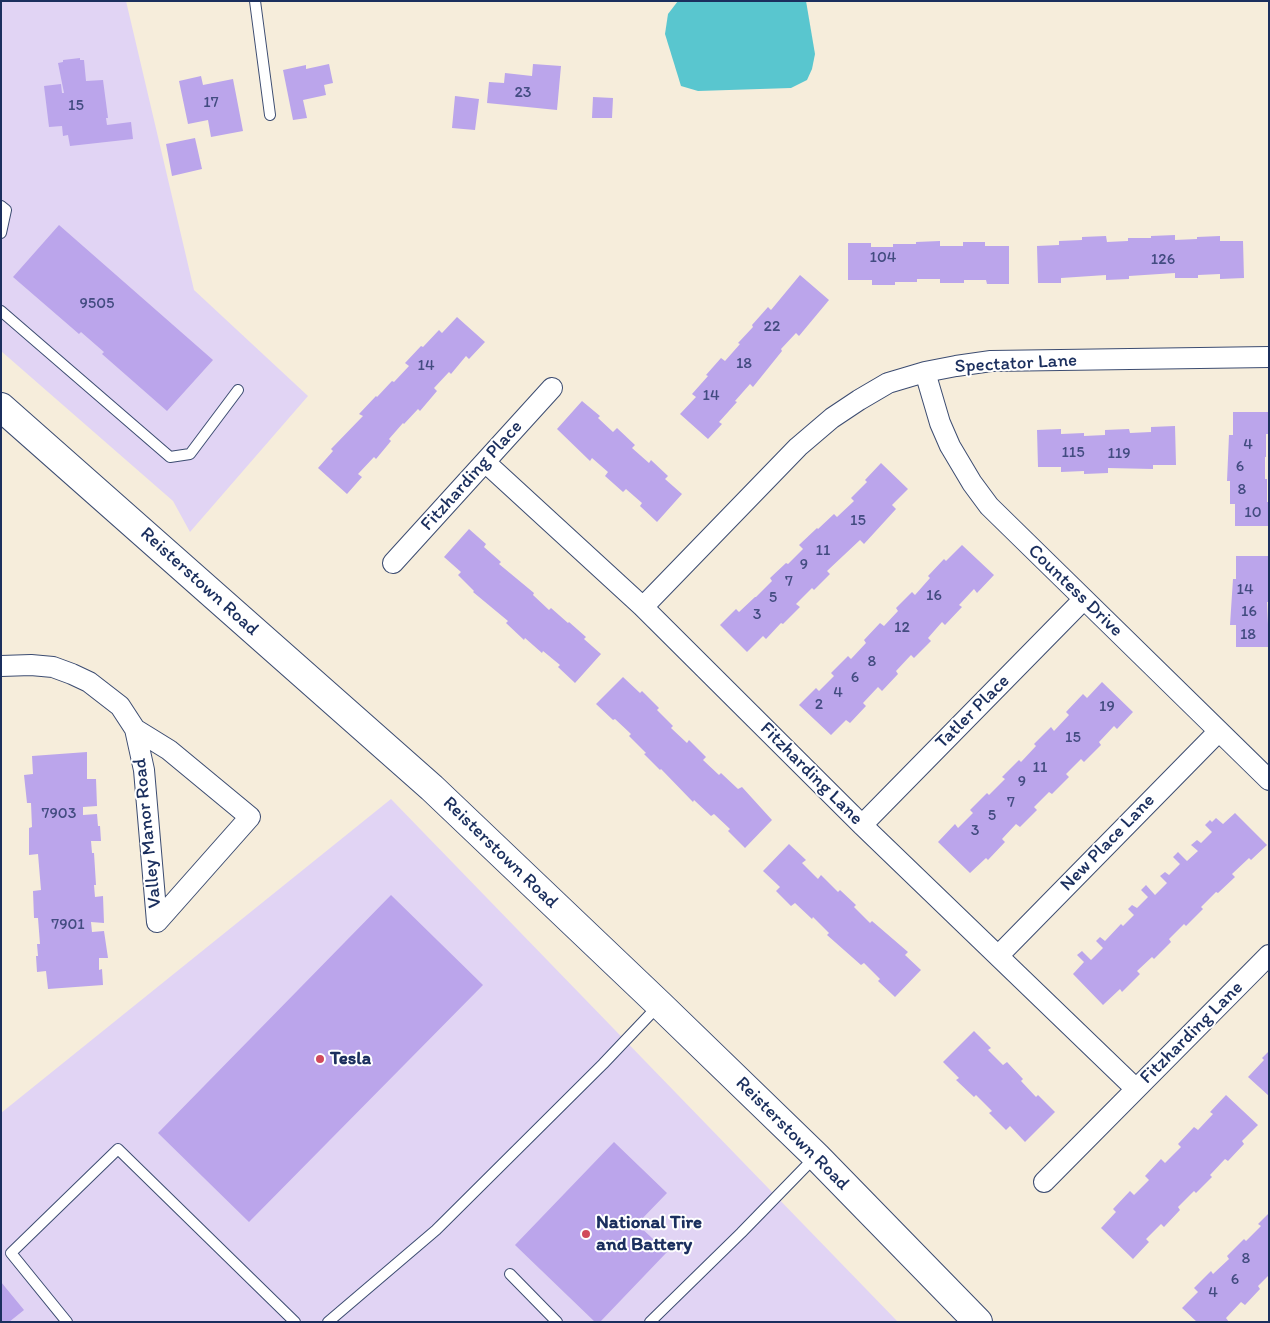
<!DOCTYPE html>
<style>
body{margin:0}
#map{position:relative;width:1270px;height:1323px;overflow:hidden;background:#f6eddb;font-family:Itim,sans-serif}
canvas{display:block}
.frame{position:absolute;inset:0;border:2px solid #1b2f5e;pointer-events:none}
</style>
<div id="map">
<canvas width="1270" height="1323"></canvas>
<div class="frame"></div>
</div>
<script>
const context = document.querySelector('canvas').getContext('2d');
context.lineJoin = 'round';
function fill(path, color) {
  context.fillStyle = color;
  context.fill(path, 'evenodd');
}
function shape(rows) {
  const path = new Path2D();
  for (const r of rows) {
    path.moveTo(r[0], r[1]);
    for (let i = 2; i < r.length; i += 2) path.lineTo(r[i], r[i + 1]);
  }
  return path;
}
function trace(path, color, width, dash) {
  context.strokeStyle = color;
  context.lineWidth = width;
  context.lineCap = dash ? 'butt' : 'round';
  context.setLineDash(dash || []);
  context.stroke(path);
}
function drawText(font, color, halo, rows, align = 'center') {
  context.font = font + ' Itim,sans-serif';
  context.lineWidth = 4;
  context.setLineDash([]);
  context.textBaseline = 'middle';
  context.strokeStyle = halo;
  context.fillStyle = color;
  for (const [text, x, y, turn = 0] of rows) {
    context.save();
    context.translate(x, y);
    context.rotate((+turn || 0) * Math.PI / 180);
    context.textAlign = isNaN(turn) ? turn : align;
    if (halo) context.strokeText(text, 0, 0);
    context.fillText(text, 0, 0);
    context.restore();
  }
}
const built = shape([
 [1,1,126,1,194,290,308,396,190,532,173,501,1,351],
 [391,799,898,1322,1,1322,1,1113]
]);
const water = shape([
 [678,1,806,1,815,54,812,69,807,80,791,88,698,91,681,86,665,34,668,14]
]);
const building = shape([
 [80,58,80,60,84,60,86,81,103,80,108,118,106,118,107,125,131,122,133,139,70,146,68,135,63,136,62,126,49,127,44,86,61,84,62,93,64,93,58,63,63,62,63,60],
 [329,64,333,83,324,85,326,95,303,100,307,118,293,120,283,70,306,65,306,69],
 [533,64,561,66,557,110,487,103,489,82,504,83,505,73,532,76],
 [201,76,203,85,233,79,243,131,211,137,208,120,188,124,179,81],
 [455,96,479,99,475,130,452,128],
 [593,97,613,98,612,118,592,118],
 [195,138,202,169,172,176,166,144],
 [59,225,213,360,167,411,102,354,104,352,81,332,79,334,13,277],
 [1175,235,1175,240,1197,239,1197,237,1220,236,1220,241,1243,241,1244,278,1220,279,1220,274,1198,275,1198,278,1175,278,1175,273,1129,276,1129,279,1106,280,1106,275,1061,278,1061,283,1038,283,1037,246,1059,245,1059,241,1082,240,1082,237,1106,236,1107,242,1128,241,1128,238,1151,238,1151,236],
 [940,241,940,246,963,246,963,242,985,242,985,246,1009,246,1009,284,987,284,986,280,964,280,964,283,940,283,940,279,917,279,917,282,895,282,895,285,872,285,872,280,848,280,848,243,871,243,871,247,893,247,893,244,916,244,916,242],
 [800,275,829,300,799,336,796,333,781,349,782,351,753,387,750,384,735,401,737,402,719,422,722,424,708,439,680,414,696,397,692,394,708,376,706,375,721,358,725,361,740,344,738,343,753,327,752,325,768,307,771,310],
 [457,317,485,342,469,359,466,356,451,374,449,372,434,388,437,391,420,411,418,409,404,424,403,423,389,439,391,441,376,459,374,457,358,474,362,477,347,494,318,468,333,451,331,449,363,416,359,414,376,396,377,397,392,381,394,382,409,366,405,363,421,346,423,347,439,330,442,333],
 [582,401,600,416,598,418,613,432,617,428,635,445,632,448,649,463,651,460,668,476,665,479,682,494,657,522,640,506,642,503,626,489,623,492,605,476,608,472,592,458,590,461,557,429],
 [1233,412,1269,412,1269,434,1266,434,1266,457,1265,457,1265,479,1267,479,1267,502,1269,502,1269,526,1235,526,1235,504,1230,504,1230,481,1227,481,1229,435,1233,435],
 [1175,426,1176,465,1153,465,1153,469,1108,468,1108,473,1084,474,1084,471,1061,472,1061,467,1038,467,1037,430,1061,429,1061,434,1084,433,1084,436,1105,435,1105,430,1129,429,1130,433,1151,432,1151,427],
 [881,463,908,489,892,505,896,509,864,544,860,540,827,571,830,574,814,590,812,588,796,604,800,607,783,624,781,623,766,639,763,636,747,652,720,625,736,609,739,612,755,597,756,597,772,581,770,578,786,563,788,564,803,549,799,545,817,528,818,529,834,514,837,517,854,501,851,498,867,482,865,480],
 [469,529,486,544,484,547,501,562,499,564,534,593,533,595,549,610,551,608,568,623,569,622,586,637,584,639,601,654,575,683,558,667,560,665,543,651,542,653,525,638,524,640,506,623,508,621,473,592,474,591,458,575,461,572,444,557],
 [962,545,994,575,977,593,974,589,959,605,962,607,945,625,942,622,928,638,931,641,914,658,911,655,896,671,898,674,882,691,878,687,863,703,866,706,850,723,846,720,831,735,799,705,816,688,819,691,834,676,831,673,848,656,851,659,866,643,864,640,880,623,884,626,898,611,896,608,912,592,915,595,930,578,928,576,944,559,946,561],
 [1236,556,1269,556,1269,602,1267,602,1269,647,1236,647,1236,625,1230,625,1233,579,1236,579],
 [623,677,640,693,642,691,659,708,657,710,673,726,671,728,687,743,689,740,706,757,703,760,719,775,721,773,738,789,742,787,772,820,745,848,728,831,730,829,714,814,711,816,694,800,693,802,661,769,660,770,644,754,646,753,629,736,631,734,615,719,613,720,596,704],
 [1102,682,1133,712,1117,729,1114,726,1099,742,1101,745,1084,762,1081,759,1066,774,1069,777,1052,794,1049,792,1034,807,1037,810,1020,827,1016,824,1002,839,1005,842,988,860,986,858,970,873,938,842,955,824,958,828,973,813,970,810,987,793,989,795,1005,779,1002,777,1019,760,1021,762,1036,746,1034,744,1051,727,1054,731,1069,715,1066,712,1083,694,1087,698],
 [87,752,87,779,96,779,97,806,83,807,83,815,97,814,98,826,100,826,101,841,91,841,92,853,94,853,96,885,94,885,95,897,103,896,104,923,91,922,92,932,104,931,108,958,99,958,99,970,102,969,103,985,48,989,46,971,37,972,36,956,38,956,37,944,40,944,38,918,34,918,33,891,41,890,38,854,29,855,29,828,32,827,31,803,27,803,24,775,33,774,32,756],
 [1235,813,1267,845,1251,860,1249,858,1232,874,1235,877,1218,893,1216,892,1201,907,1203,909,1186,926,1184,924,1169,939,1171,942,1154,959,1152,957,1137,971,1140,974,1122,992,1120,989,1103,1005,1073,974,1084,962,1077,955,1082,951,1091,960,1103,948,1096,941,1100,937,1105,941,1121,924,1123,926,1134,915,1128,909,1132,905,1137,908,1148,897,1141,890,1146,885,1155,895,1167,883,1160,876,1165,872,1169,875,1180,864,1173,857,1178,852,1187,861,1198,851,1191,845,1197,840,1201,843,1212,832,1205,825,1210,820,1212,822,1216,818,1223,824],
 [789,844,806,860,802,863,818,879,821,875,838,892,840,890,856,905,854,907,870,923,872,921,908,952,905,955,921,970,895,997,878,981,880,979,864,963,861,965,827,935,829,933,813,917,812,919,795,903,791,906,776,891,780,887,763,871],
 [391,895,483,985,249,1222,158,1133],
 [974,1031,991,1048,988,1050,1003,1065,1007,1062,1023,1079,1021,1081,1036,1097,1038,1095,1055,1112,1025,1142,1010,1126,1006,1130,989,1113,992,1111,976,1095,974,1097,956,1080,959,1078,943,1062],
 [1269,1051,1269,1096,1248,1077,1264,1060,1262,1058],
 [1226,1095,1258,1125,1242,1141,1244,1144,1228,1161,1225,1159,1210,1175,1212,1177,1196,1193,1194,1191,1178,1207,1180,1210,1164,1227,1161,1224,1146,1239,1149,1242,1133,1259,1101,1228,1116,1212,1113,1209,1130,1191,1134,1195,1149,1180,1145,1176,1161,1159,1165,1163,1181,1147,1178,1144,1194,1127,1198,1130,1213,1114,1210,1112],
 [614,1142,667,1193,637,1224,667,1252,600,1322,595,1322,515,1245],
 [1269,1213,1269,1275,1258,1286,1260,1289,1245,1305,1241,1302,1226,1318,1229,1322,1197,1322,1182,1308,1198,1292,1194,1288,1211,1271,1213,1274,1229,1259,1227,1256,1244,1239,1246,1241,1261,1226,1258,1224],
 [1,1282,24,1310,9,1322,1,1322]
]);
const lane = shape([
 [255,1,270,115],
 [1,206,6,210,1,233],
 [1,311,170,457,190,454,238,390],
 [510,1274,557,1322],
 [67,1322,11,1253,118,1149,295,1322],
 [328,1322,436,1230,603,1064,659,1005],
 [650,1322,741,1233,815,1157]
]);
const street = shape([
 [925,372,940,423,950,446,972,483,989,506,1269,780],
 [485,462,643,607,862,825,1136,1089],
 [393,563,552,388],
 [643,607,798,447,832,418,859,400,888,383,925,372,956,366,991,361,1269,357],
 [1,666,31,665,53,667,72,674,89,682,120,706,135,729,144,770,157,922,250,817,169,750,135,729],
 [862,825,1084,599],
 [998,956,1219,731],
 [1044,1182,1269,955]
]);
const primary = shape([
 [1,407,432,788,660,1005,816,1156,978,1322]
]);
const markers = [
 [320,1059,5,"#d1495b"],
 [586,1234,5,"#d1495b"]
];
const numberNames = [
 ["23",523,93],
 ["17",211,103],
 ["15",76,106],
 ["104",883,258],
 ["126",1163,260],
 ["9505",97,304],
 ["22",772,327],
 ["18",744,364],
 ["14",426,366],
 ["14",711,396],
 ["4",1248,445],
 ["115",1073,453],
 ["119",1119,454],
 ["6",1240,467],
 ["8",1242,490],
 ["10",1253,513],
 ["15",858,521],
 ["11",823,551],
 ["9",804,565],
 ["7",789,582],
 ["14",1245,590],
 ["16",934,596],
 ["5",773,598],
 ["16",1249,612],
 ["3",757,615],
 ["12",902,628],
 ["18",1248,635],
 ["8",872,662],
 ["6",855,678],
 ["4",838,693],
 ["2",819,705],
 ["19",1107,707],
 ["15",1073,738],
 ["11",1040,768],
 ["9",1022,782],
 ["7",1011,803],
 ["7903",59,814],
 ["5",992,816],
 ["3",975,831],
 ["7901",68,925],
 ["8",1246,1259],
 ["6",1235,1280],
 ["4",1213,1293]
];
const streetNames = [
 ["Spectator Lane",1016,364,-3],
 ["Fitzharding Place",472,476,-48],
 ["Reisterstown Road",199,582,42],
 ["Countess Drive",1075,591,44],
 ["Tatler Place",973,712,-45],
 ["Fitzharding Lane",811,774,45],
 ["Valley Manor Road",148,833,-96],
 ["New Place Lane",1108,843,-46],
 ["Reisterstown Road",500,853,44],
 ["Fitzharding Lane",1192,1033,-45],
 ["Reisterstown Road",792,1134,45]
];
const poiNames = [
 ["Tesla",330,1059],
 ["National Tire",596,1223],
 ["and Battery",596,1245]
];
fill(built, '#e1d4f4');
fill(water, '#59c6cf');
fill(building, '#bba5eb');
trace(lane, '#3c4c71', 12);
trace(street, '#3c4c71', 22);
trace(primary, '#3c4c71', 30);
trace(lane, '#fff', 10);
trace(street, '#fff', 20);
trace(primary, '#fff', 28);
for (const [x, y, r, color] of markers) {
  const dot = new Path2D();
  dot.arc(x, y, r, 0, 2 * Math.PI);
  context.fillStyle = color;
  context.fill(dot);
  trace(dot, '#fff', 2);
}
drawText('16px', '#434c81', null, numberNames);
drawText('19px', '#1b2f5e', '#fff', streetNames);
drawText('bold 19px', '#1b2f5e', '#fff', poiNames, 'left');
</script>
